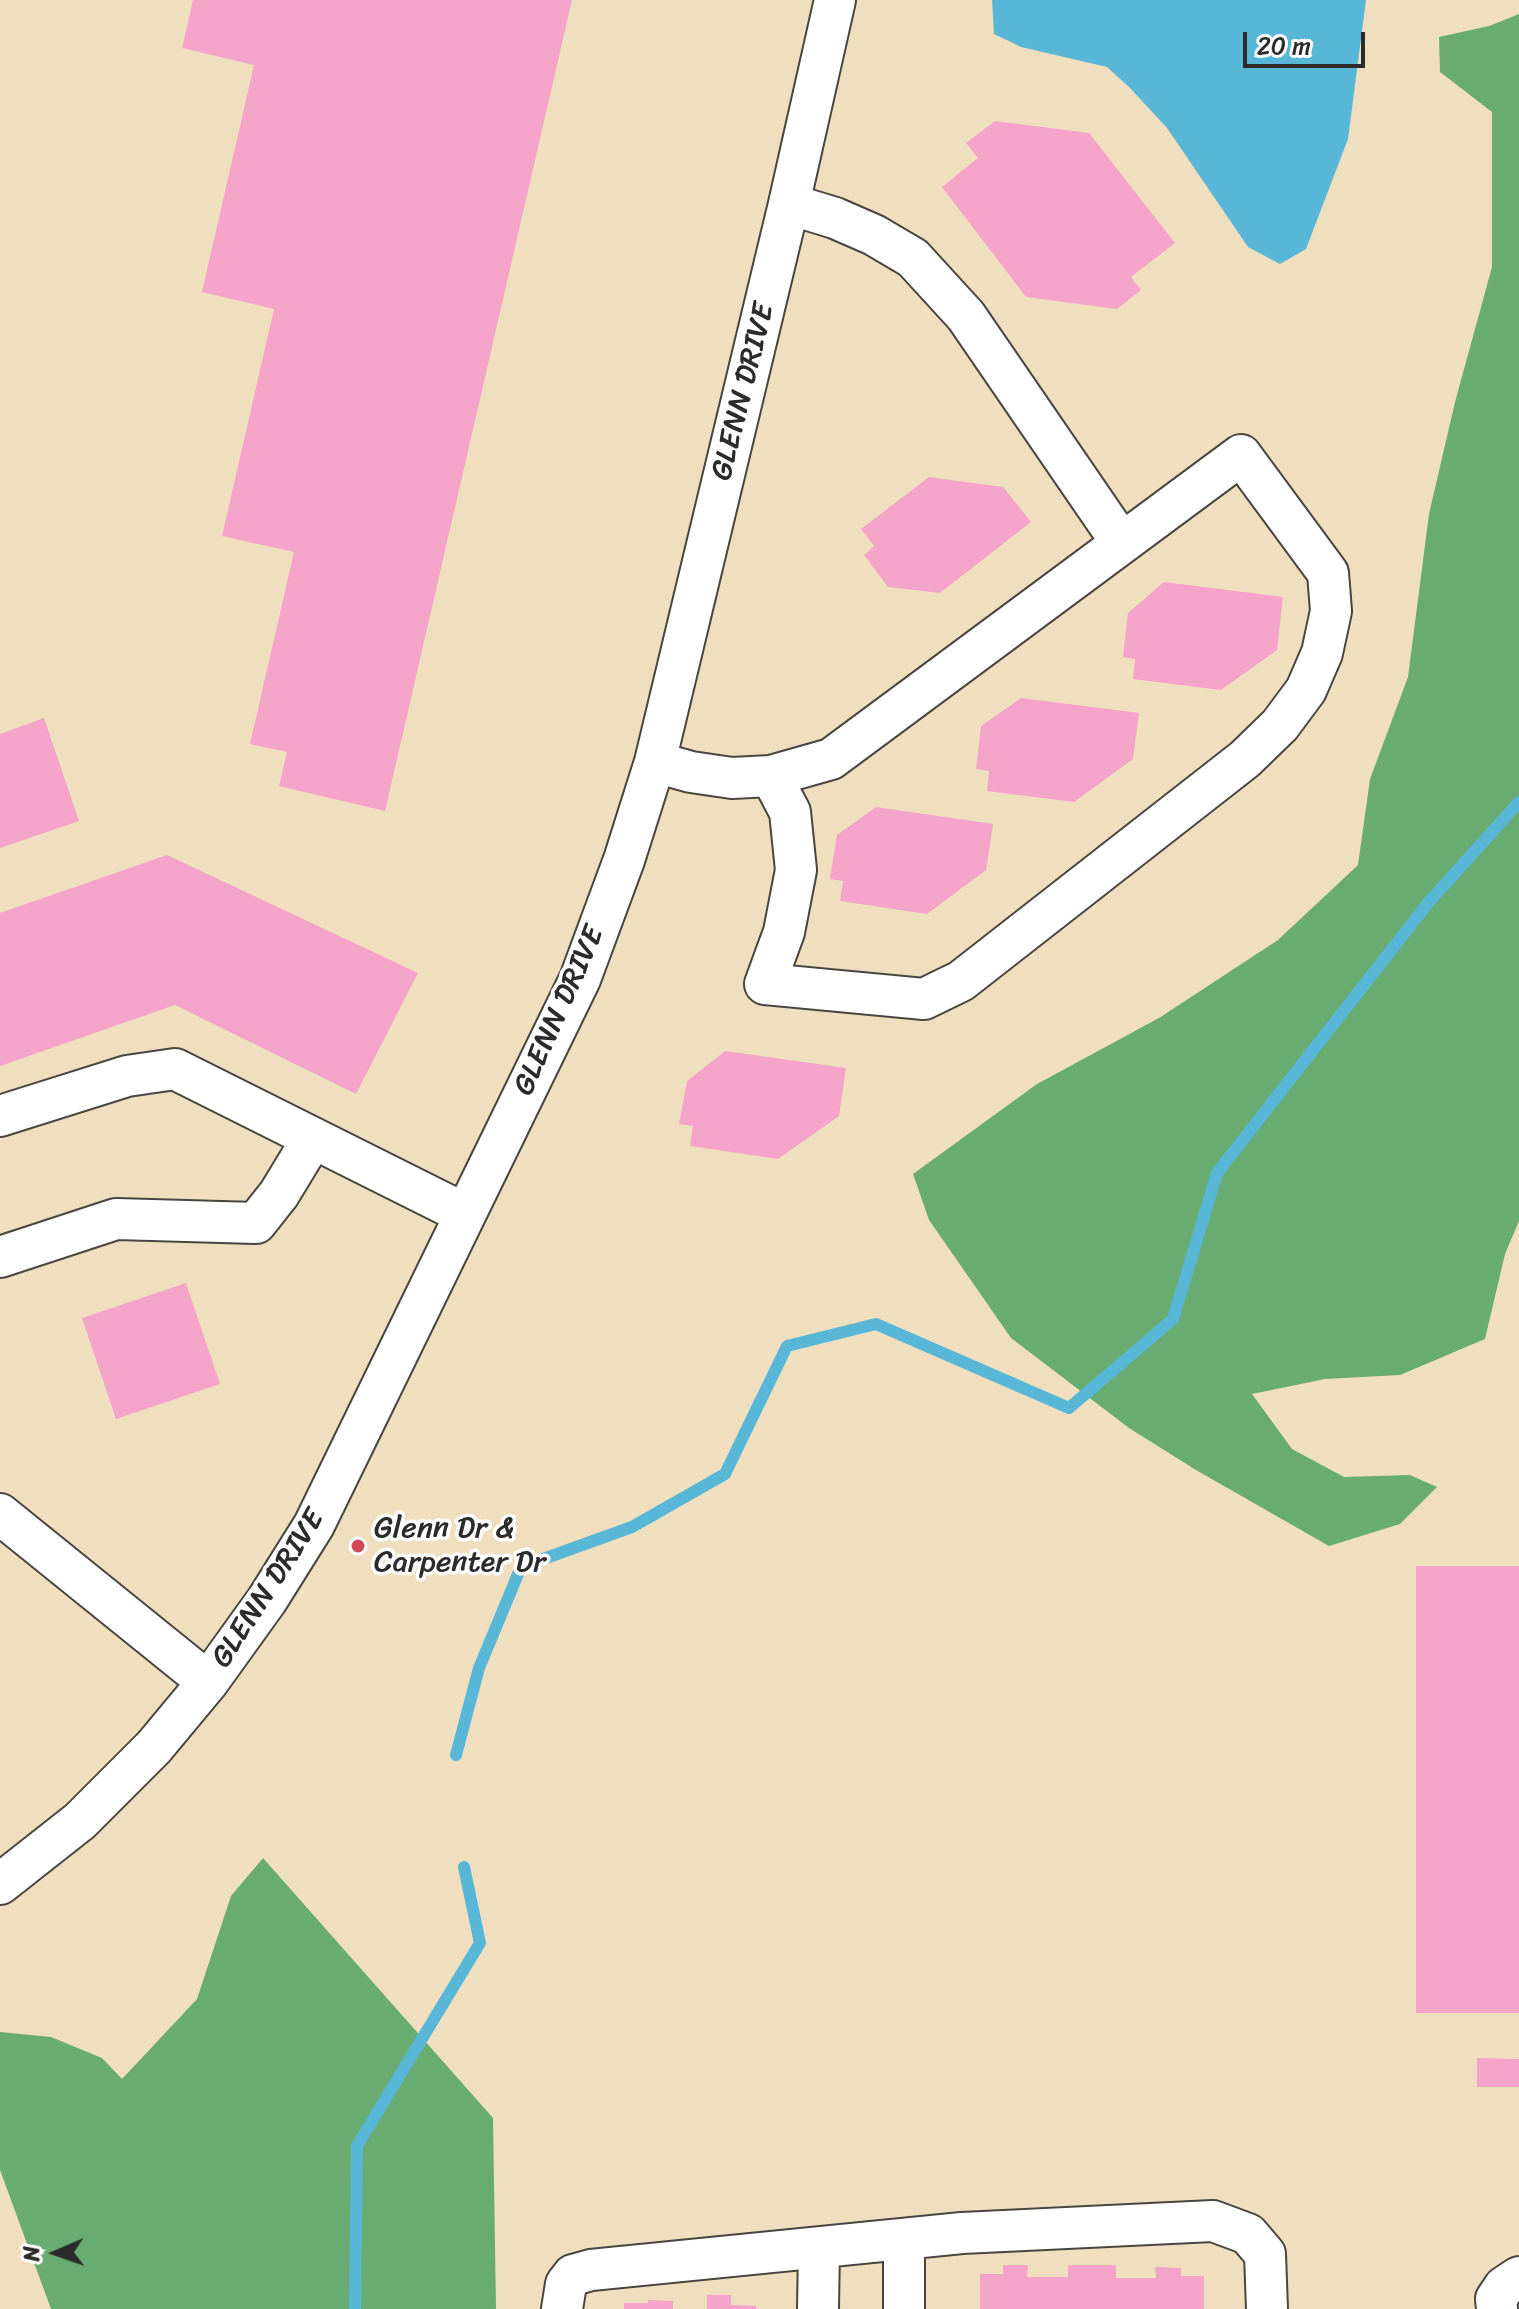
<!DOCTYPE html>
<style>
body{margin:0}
#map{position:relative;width:1519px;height:2309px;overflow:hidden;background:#f0dfbe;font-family:Sriracha,sans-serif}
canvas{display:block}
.north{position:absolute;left:16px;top:2213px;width:80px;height:80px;-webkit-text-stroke:6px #fff;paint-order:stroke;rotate:268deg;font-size:22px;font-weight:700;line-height:32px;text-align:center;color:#2b2b2b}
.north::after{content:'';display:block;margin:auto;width:28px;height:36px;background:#2b2b2b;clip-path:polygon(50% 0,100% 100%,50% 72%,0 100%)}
.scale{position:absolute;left:1243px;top:32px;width:122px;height:36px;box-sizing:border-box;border:4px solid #2b2b2b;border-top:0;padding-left:10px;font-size:24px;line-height:28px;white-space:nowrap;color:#2b2b2b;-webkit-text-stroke:6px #fff;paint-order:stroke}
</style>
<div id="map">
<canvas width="1519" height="2309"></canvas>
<div class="north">N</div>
<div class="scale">20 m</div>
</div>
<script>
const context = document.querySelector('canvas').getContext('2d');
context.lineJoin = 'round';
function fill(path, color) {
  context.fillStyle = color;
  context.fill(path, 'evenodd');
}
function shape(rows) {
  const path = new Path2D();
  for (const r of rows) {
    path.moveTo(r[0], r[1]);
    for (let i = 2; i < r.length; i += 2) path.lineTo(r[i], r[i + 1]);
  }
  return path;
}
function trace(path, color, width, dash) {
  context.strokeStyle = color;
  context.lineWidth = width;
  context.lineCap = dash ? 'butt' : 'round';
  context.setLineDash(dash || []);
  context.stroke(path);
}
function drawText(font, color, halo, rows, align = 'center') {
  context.font = font + ' Sriracha,sans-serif';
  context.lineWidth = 7;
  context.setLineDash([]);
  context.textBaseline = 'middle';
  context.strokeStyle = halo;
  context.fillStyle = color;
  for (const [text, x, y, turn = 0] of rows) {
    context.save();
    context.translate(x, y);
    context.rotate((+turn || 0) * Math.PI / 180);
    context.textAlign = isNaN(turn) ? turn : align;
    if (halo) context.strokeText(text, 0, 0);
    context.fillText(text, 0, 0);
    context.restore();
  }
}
const forest = shape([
 [1519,14,1519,1221,1505,1254,1485,1339,1400,1375,1325,1379,1252,1394,1292,1449,1344,1477,1410,1475,1437,1487,1400,1524,1329,1546,1196,1470,1129,1428,1011,1338,929,1220,913,1174,1037,1084,1159,1018,1278,940,1358,865,1370,779,1408,677,1429,514,1455,402,1492,267,1492,112,1440,72,1439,37,1489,26],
 [263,1858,493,2118,496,2309,51,2309,0,2170,0,2032,51,2037,102,2058,122,2079,197,1999,231,1896]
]);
const water = shape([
 [992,0,1366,0,1348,139,1306,249,1280,264,1248,247,1167,128,1130,88,1107,67,1021,47,994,34]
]);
const stream = shape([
 [456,1755,479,1668,521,1567,632,1527,725,1474,787,1346,876,1324,1069,1408,1173,1319,1217,1173,1428,903,1519,802],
 [355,2309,357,2146,480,1943,464,1867]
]);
const building = shape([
 [193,0,572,0,385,811,279,786,287,752,250,744,294,552,222,536,274,309,202,292,254,65,182,48],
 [995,121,1089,133,1175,243,1131,277,1141,290,1117,309,1026,297,942,187,978,158,966,143],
 [929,477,1003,487,1031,522,940,593,888,587,864,555,874,546,861,529],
 [1164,582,1283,597,1277,650,1221,690,1133,679,1135,659,1123,657,1128,613],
 [1021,698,1139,713,1133,759,1074,802,987,791,989,771,976,769,981,726],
 [44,718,79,821,0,848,0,734],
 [876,807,993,824,986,870,927,914,840,901,843,881,830,879,837,835],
 [167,855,418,973,356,1094,175,1005,0,1066,0,913],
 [725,1051,846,1068,839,1116,778,1159,690,1146,693,1126,679,1124,687,1081],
 [186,1283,220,1384,116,1419,82,1318],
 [1416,1566,1519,1566,1519,2013,1416,2013],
 [1477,2058,1519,2059,1519,2087,1477,2087],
 [1003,2265,1028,2265,1027,2277,1068,2277,1068,2265,1116,2265,1116,2278,1156,2278,1155,2267,1181,2268,1181,2276,1204,2276,1204,2309,980,2309,980,2274,1003,2274],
 [707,2295,731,2295,731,2305,756,2306,756,2309,707,2309],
 [648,2300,673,2301,673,2309,624,2309,624,2303,648,2303]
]);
const minor = shape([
 [789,204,835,218,874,235,913,258,966,316,1121,542],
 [655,762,691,772,732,778,771,776,831,759,1241,455,1328,573,1331,611,1322,653,1306,690,1280,725,1245,759,961,981,924,999,765,984,784,932,796,870,790,812,771,776],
 [0,1116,127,1076,175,1069,465,1214],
 [0,1257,116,1219,256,1223,279,1194,313,1138],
 [0,1514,208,1682],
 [0,1884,80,1821,154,1747,208,1682,267,1600,314,1525,580,979,624,860,655,762,789,204,835,0],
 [904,2239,904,2309],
 [562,2309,566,2284,573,2275,591,2270,962,2233,1213,2221,1248,2234,1265,2254,1267,2309],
 [818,2309,819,2248],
 [1497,2309,1496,2299,1504,2287,1519,2277]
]);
const markers = [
 [358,1546,8,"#d1495b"]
];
const streetNames = [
 ["GLENN DRIVE",744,392,-76],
 ["GLENN DRIVE",560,1011,-66],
 ["GLENN DRIVE",269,1589,-57]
];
const poiNames = [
 ["Glenn Dr &",374,1529],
 ["Carpenter Dr",374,1563]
];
fill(forest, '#68ac71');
fill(water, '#58b7d6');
trace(stream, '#58b7d6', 12);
fill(building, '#f3a4c8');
trace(minor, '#494641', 44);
trace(minor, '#fff', 40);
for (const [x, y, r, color] of markers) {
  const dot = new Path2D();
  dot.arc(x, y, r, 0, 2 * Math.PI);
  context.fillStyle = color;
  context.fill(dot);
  trace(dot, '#fff', 3);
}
drawText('30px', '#2b2b2b', '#fff', streetNames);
drawText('30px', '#2b2b2b', '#fff', poiNames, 'left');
</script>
